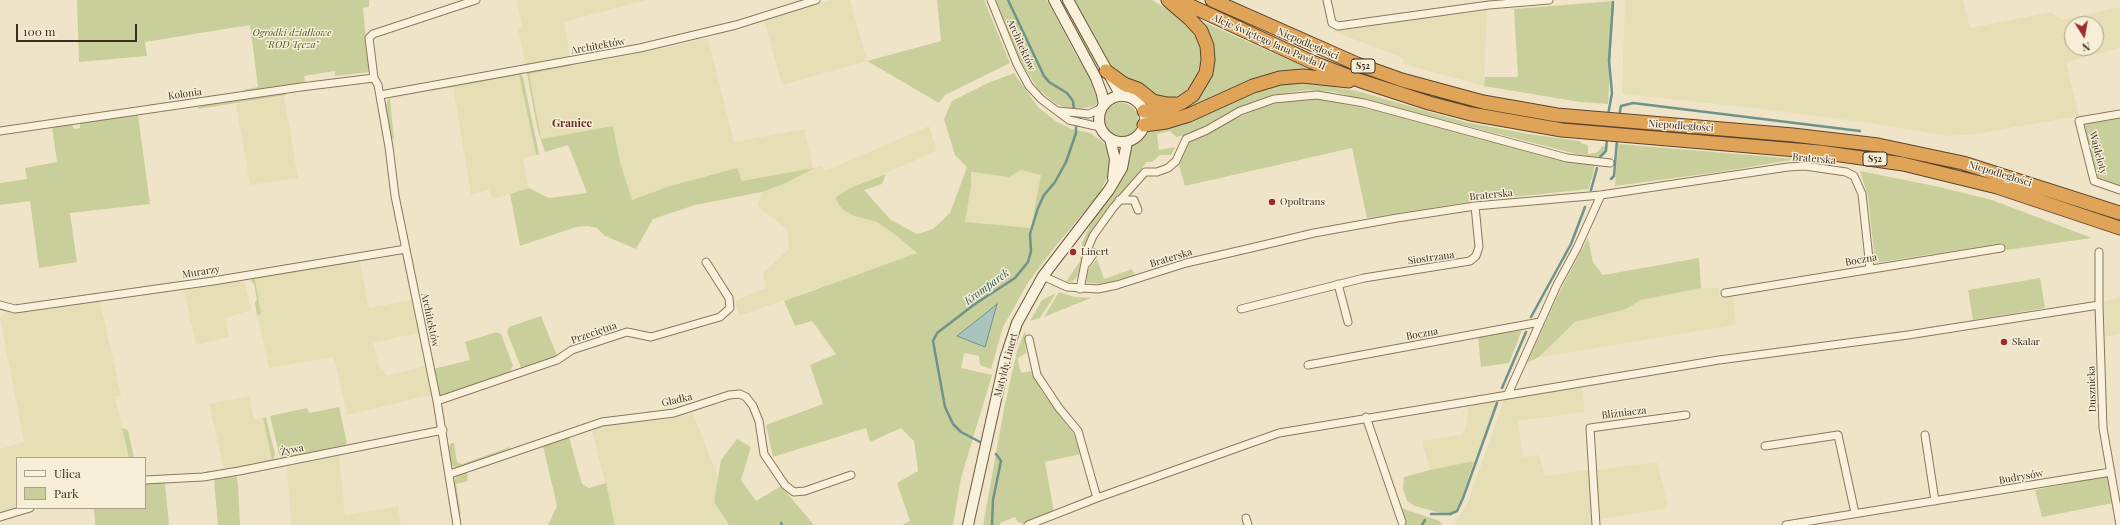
<!DOCTYPE html>
<meta charset="utf-8">
<style>
body{margin:0}
#map{position:relative;width:2120px;height:525px;overflow:hidden;background:#f0e4c8;font-family:"Playfair Display",serif}
canvas{display:block}
.legend{position:absolute;left:16px;top:457px;width:130px;height:52px;box-sizing:border-box;background:#f7eed8;border:1px solid #ada18e;margin:0;padding:5px 7px;list-style:none;font-size:12px;color:#3d2e20}
.legend li{display:flex;align-items:center;gap:8px;height:20px}
.legend b{width:20px;border:1px solid #ada18e}
.north{position:absolute;left:2064px;top:16px;width:40px;height:40px;box-sizing:border-box;background:#f7eed8;border:1px solid #ada18e;border-radius:50%;rotate:169deg;font-size:11px;font-weight:700;line-height:16px;text-align:center;color:#3d2e20}
.north::after{content:'';display:block;margin:auto;width:14px;height:18px;background:#9e2a2b;clip-path:polygon(50% 0,100% 100%,50% 72%,0 100%)}
.scale{position:absolute;left:16px;top:24px;width:121px;height:18px;box-sizing:border-box;border:2px solid #3d2e20;border-top:0;padding-left:5px;font-size:12px;line-height:14px;white-space:nowrap;color:#3d2e20;-webkit-text-stroke:3px #f7eed8;paint-order:stroke}
</style>
<div id="map">
<canvas width="2120" height="525"></canvas>
<ul class="legend">
<li><b style="height:5px;background:#faf1dc"></b>Ulica</li>
<li><b style="height:11px;background:#c9cf9b"></b>Park</li>
</ul>
<div class="north">N</div>
<div class="scale">100 m</div>
</div>
<script>
const context = document.querySelector('canvas').getContext('2d');
context.lineJoin = 'round';
function fill(path, color) {
  context.fillStyle = color;
  context.fill(path, 'evenodd');
}
function shape(rows) {
  const path = new Path2D();
  for (const r of rows) {
    if (r.length === 3) {
      path.moveTo(r[0] + r[2], r[1]);
      path.arc(r[0], r[1], r[2], 0, 2 * Math.PI);
      continue;
    }
    path.moveTo(r[0], r[1]);
    for (let i = 2; i < r.length; i += 2) path.lineTo(r[i], r[i + 1]);
  }
  return path;
}
function trace(path, color, width, dash) {
  context.strokeStyle = color;
  context.lineWidth = width;
  context.lineCap = dash ? 'butt' : 'round';
  context.setLineDash(dash || []);
  context.stroke(path);
}
function drawText(font, color, halo, rows, align = 'center') {
  context.font = font + ' "Playfair Display",serif';
  context.lineWidth = 3;
  context.setLineDash([]);
  context.textBaseline = 'middle';
  context.strokeStyle = halo;
  context.fillStyle = color;
  for (const [text, x, y, turn = 0] of rows) {
    context.save();
    context.translate(x, y);
    context.rotate((+turn || 0) * Math.PI / 180);
    context.textAlign = isNaN(turn) ? turn : align;
    if (halo) context.strokeText(text, 0, 0);
    context.fillText(text, 0, 0);
    context.restore();
  }
}
const farmland = shape([
 [517,0,646,0,564,22,570,57,526,66,518,28,522,27],
 [830,0,850,0,867,61,782,85,764,20],
 [1625,0,1963,0,1970,28,2051,12,2062,20,2120,7,2120,48,2066,62,2079,116,1974,134,1946,136,1871,123,1738,106,1622,94],
 [2072,24,2096,24,2096,48,2072,48],
 [1487,11,1484,86,1403,64,1403,58,1335,32,1334,29],
 [708,38,734,142,804,129,813,168,822,165,825,171,929,126,937,151,850,188,854,216,877,222,897,236,917,253,739,316,735,301,766,288,763,273,789,249,787,229,757,206,762,192,786,183,812,169,742,181,736,168,670,186,632,200,620,162,613,126,541,140,528,73,632,55],
 [519,75,536,155,523,158,529,188,493,199,489,190,471,195,453,87],
 [284,96,298,178,250,185,236,104],
 [1021,170,1042,175,1031,228,965,223,971,187,971,172,1009,177],
 [360,262,369,308,412,300,418,333,373,343,379,367,384,370,386,376,425,366,431,395,347,415,334,357,269,368,257,315,261,314,255,279],
 [240,281,245,284,251,310,225,318,229,337,196,345,184,290],
 [1701,288,1719,288,1720,297,1733,295,1736,325,1540,357,1575,322,1626,309,1641,300],
 [2120,297,2120,333,2105,337,2103,302],
 [100,301,121,395,115,397,129,458,17,458,18,508,0,512,0,449,24,442,0,318,7,311,21,312],
 [1583,387,1584,412,1518,421,1523,457,1539,455,1545,476,1589,470,1592,525,1454,525,1467,504,1505,398],
 [249,396,254,419,263,418,272,460,224,470,209,404],
 [1497,401,1474,461,1430,470,1422,441,1460,435,1465,431,1469,407,1466,403],
 [693,413,718,478,714,502,729,525,615,525,592,429,606,425,676,418],
 [339,456,345,515,398,506,401,525,291,525,287,467],
 [1657,462,1668,508,1600,519,1597,470]
]);
const green = shape([
 [77,0,369,0,369,7,363,8,369,72,335,76,335,71,304,76,305,81,292,85,251,92,243,90,258,87,250,25,145,42,147,56,79,62],
 [937,0,984,0,1010,63,945,95,939,103,867,61,941,41],
 [996,0,1047,0,1076,55,1091,77,1098,95,1098,101,1095,106,1074,110,1056,104,1038,89,1021,62],
 [1059,0,1063,0,1104,78,1101,78],
 [1074,0,1152,0,1177,15,1190,25,1200,44,1202,57,1196,79,1188,91,1168,100,1158,98,1111,69],
 [1614,1,1608,104,1580,102,1484,86,1485,77,1518,77,1514,9],
 [1199,20,1314,71,1188,110,1186,107,1198,98,1205,88,1212,74,1215,58,1211,39],
 [568,64,570,66,529,74,541,139,613,126,620,162,632,200,670,186,737,168,742,181,814,168,786,183,762,192,695,205,653,219,636,249,605,236,597,228,588,226,576,227,520,246,510,194,529,188,549,198,587,193,568,145,545,152,538,131,527,74,527,72],
 [520,73,523,77,539,154,536,155,519,75,431,91,432,89],
 [1014,73,1038,107,1057,122,1072,129,1090,133,1103,142,1110,152,1110,171,1100,193,1054,248,1029,281,1003,327,991,369,980,365,979,356,964,353,961,368,992,375,961,478,953,525,902,525,910,521,897,483,918,471,914,441,901,428,870,442,866,428,773,457,766,425,823,404,810,365,836,354,812,321,795,326,784,301,917,253,897,236,877,222,854,216,842,209,835,198,850,188,886,174,882,184,864,190,891,220,917,234,933,229,950,213,967,167,955,155,944,119,952,101,988,83],
 [1021,170,1041,175,1031,228,965,222,971,187,971,172,1009,177],
 [1306,82,1357,91,1465,122,1528,134,1580,141,1581,143,1588,145,1588,154,1596,153,1603,146,1605,146,1605,151,1598,157,1592,158,1334,92,1309,90,1272,95,1232,111,1190,134,1176,137,1170,131,1157,134,1159,150,1175,147,1173,152,1171,155,1160,155,1152,162,1147,162,1139,172,1140,176,1131,185,1127,186,1104,213,1086,242,1078,276,1073,281,1066,282,1080,261,1082,243,1091,223,1118,185,1123,174,1129,149,1147,131,1267,86],
 [284,92,287,95,198,109,199,105],
 [423,92,390,99,394,139,390,138,385,107,388,99],
 [1316,99,1373,110,1563,160,1595,165,1589,189,1475,201,1367,218,1352,148,1185,186,1177,158,1186,139,1263,107,1289,100],
 [1121,120,17],
 [138,115,150,204,70,213,77,262,39,268,30,201,0,205,0,183,27,179,25,168,57,162,52,127,72,124,74,129,80,128,80,123],
 [2120,118,2120,186,2097,178,2083,125],
 [1618,144,1797,159,1726,171,1615,186],
 [1860,171,1935,186,1992,200,2092,238,2006,250,2003,243,1875,263,1868,197],
 [1588,238,1593,262,1603,275,1699,258,1701,288,1641,300,1626,309,1575,322,1539,357,1527,363,1557,297],
 [367,258,369,260,255,279,261,314,257,315,255,303,257,299,254,284,251,281,252,277],
 [1097,259,1104,279,1132,269,1135,275,1103,284,1088,283,1086,281,1088,270],
 [2040,278,2045,308,1973,320,1968,290],
 [1059,292,1075,297,1091,298,1044,317],
 [1056,293,1040,318,1030,321,1042,300],
 [541,316,558,358,522,370,507,332,509,327],
 [1522,330,1509,363,1481,367,1478,337],
 [1025,331,1027,339,1025,340,1026,353,1018,358,1019,367,1022,373,1030,371,1034,374,1042,391,1074,434,1080,454,1045,462,1054,512,1024,524,1018,522,1015,517,1000,523,1000,525,983,525,1005,404,1017,351],
 [496,332,501,334,513,365,510,372,505,376,441,397,438,390,433,369,470,360,465,342],
 [339,407,347,443,345,444,345,448,282,459,280,457,270,416,307,408,309,413],
 [266,417,275,454,273,461,207,474,206,471,224,470,272,460,263,418],
 [122,428,128,430,134,458,129,458],
 [569,437,582,484,589,488,606,483,615,525,548,525,557,506,543,446],
 [737,439,751,447,741,480,756,501,781,486,814,525,729,525,714,502,721,460],
 [451,443,454,443,457,462,462,464,510,447,509,451,455,468,451,464,448,448],
 [1474,461,1460,503,1451,516,1415,506,1407,501,1403,489,1404,477,1430,470],
 [467,472,468,481,456,484,461,515,458,512,454,481,457,475],
 [236,474,238,483,240,525,218,525,214,480,210,480,210,478],
 [2107,476,2113,503,2042,517,2035,490],
 [145,482,165,483,169,525,95,525,94,508,145,508],
 [1401,508,1440,521,1442,525,1403,525,1405,524]
]);
const water = shape([
 [997,304,985,347,957,336,976,321,997,304]
]);
const stream = shape([
 [1008,0,1044,76,1049,82,1067,93,1073,101,1074,110],
 [1608,115,1612,93,1609,61,1613,2],
 [1619,117,1621,106,1633,103,1860,131],
 [1600,157,1606,151,1607,138],
 [1611,179,1614,176,1617,140],
 [1591,190,1597,168],
 [1531,317,1571,244,1585,207],
 [1502,388,1526,332],
 [980,442,961,432,953,424,945,407,933,341,937,333,975,304,1015,278,1028,262,1031,251,1030,234,1038,208,1044,195,1055,182,1066,162,1076,133,1076,127],
 [1431,514,1450,514,1457,511,1463,498,1497,403],
 [781,523,782,525],
 [992,525,993,500,1001,461,996,454],
 [1422,525,1425,520]
]);
const street = shape([
 [991,0,1017,64,1029,86,1041,99,1069,120,1100,127],
 [1327,0,1332,23,1338,26,1489,5,1549,0],
 [380,95,640,48,736,25,816,0],
 [1058,111,1089,114,1102,108],
 [2120,114,2079,121,2094,181,2120,190],
 [0,131,301,87,374,78],
 [1119,200,1134,200,1138,210],
 [2099,252,2099,305,2103,428,2120,525],
 [1087,263,1094,253],
 [1043,276,1067,287,1098,289,1117,285,1186,263,1251,248,1314,233,1397,218,1475,206,1601,195,1788,167,1805,166,1846,172,1854,176,1862,194,1870,268],
 [1338,284,1348,322],
 [1080,289,1088,248,1093,236,1113,208,1145,172,1157,172,1168,168,1176,161,1186,139,1207,130,1240,111,1274,99,1317,95,1364,103,1567,158,1610,163],
 [1725,293,2001,248],
 [0,305,15,309,213,281,406,249],
 [1241,309,1364,278,1470,261,1476,256,1479,247,1475,206],
 [1029,339,1037,375,1059,408,1078,431,1097,498,1279,433,1719,360,1908,335,2099,305],
 [1308,365,1540,322],
 [1508,394,1557,285,1577,248,1601,195],
 [437,401,557,360,572,350,627,332,651,337,720,317,730,308,729,298,706,262],
 [1366,417,1402,522],
 [1925,435,1935,501],
 [1765,446,1838,435,1855,513],
 [450,474,602,422,674,413,729,395,740,394,746,397,753,406,759,421,764,454,785,485,794,492,805,491,851,475],
 [145,480,203,477,239,471,443,430],
 [0,517,30,508],
 [1246,518,1248,525],
 [457,525,437,401,395,196,389,147,378,85,374,78,369,38,373,34,476,0],
 [1028,525,1097,498],
 [1596,525,1590,428,1686,415],
 [1786,525,2111,472]
]);
const secondary = shape([
 [1054,0,1096,78,1102,94,1104,105],
 [1068,0,1121,96],
 [1122,119,23],
 [1110,139,1115,159,1113,178],
 [968,525,1005,359,1017,323,1043,276,1109,190,1122,168,1127,142]
]);
const highway = shape([
 [1178,0,1312,62,1361,81,1429,103,1471,114,1562,130,1820,152,1903,164,1997,187,2120,228],
 [1212,0,1357,64,1402,80,1483,102,1557,115,1793,135,1878,145,1963,163,2120,213],
 [1106,71,1124,84,1138,89,1153,101,1167,104,1175,104],
 [1144,111,1160,112,1181,103,1193,95,1206,73,1208,60,1207,46,1201,31,1190,19,1168,0],
 [1144,125,1166,122,1189,115,1253,86,1280,78,1303,76,1349,81]
]);
const markers = [
 [1272,202,4,"#9e2a2b"],
 [1073,252,4,"#9e2a2b"],
 [2004,342,4,"#9e2a2b"]
];
const shields = [
 [1363,66,24],
 [1875,159,24]
];
const shieldNames = [
 ["S52",1363,66],
 ["S52",1875,159]
];
const parkNames = [
 ["Ogródki działkowe",292,33],
 ["\"ROD Tęcza\"",292,45]
];
const streetNames = [
 ["Aleje świętego Jana Pawła II",1269,42,24],
 ["Niepodległości",1308,44,23],
 ["Architektów",1021,45,66],
 ["Architektów",598,46,-10],
 ["Kolonia",185,94,-8],
 ["Niepodległości",1681,126,4],
 ["Wajdeloty",2098,153,75],
 ["Braterska",1814,159,5],
 ["Niepodległości",2000,174,17],
 ["Braterska",1491,195,-6],
 ["Braterska",1171,258,-17],
 ["Siostrzana",1431,258,-8],
 ["Boczna",1861,260,-10],
 ["Murarzy",201,272,-9],
 ["Architektów",430,320,78],
 ["Przeciętna",594,333,-19],
 ["Boczna",1422,334,-10],
 ["Matyldy Linert",1006,365,-75],
 ["Dusznicka",2092,389,-92],
 ["Gładka",677,400,-13],
 ["Bliźniacza",1624,413,-7],
 ["Żywa",292,450,-12],
 ["Budrysów",2021,477,-10]
];
const poiNames = [
 ["Opoltrans",1280,202],
 ["Linert",1081,252],
 ["Skalar",2012,342]
];
const neighbourhoodNames = [
 ["Granice",572,124]
];
const waterNames = [
 ["Kromparek",987,287,-36]
];
fill(farmland, '#e6deb5');
fill(green, '#c9cf9b');
fill(water, '#a9c4bc');
trace(water, '#6f938a', 1);
trace(stream, '#6f938a', 2.5);
trace(street, '#8d765c', 9);
trace(secondary, '#6f573f', 12);
trace(highway, '#5b4430', 15);
trace(street, '#faf1dc', 7);
trace(secondary, '#faf1dc', 10);
trace(highway, '#e0a458', 13);
for (const [x, y, r, color] of markers) {
  const dot = new Path2D();
  dot.arc(x, y, r, 0, 2 * Math.PI);
  context.fillStyle = color;
  context.fill(dot);
  trace(dot, '#f7eed8', 1.5);
}
for (const [x, y, w] of shields) {
  const box = new Path2D();
  box.roundRect(x - w / 2, y - 7, w, 14, 3);
  context.fillStyle = '#f7eed8';
  context.fill(box);
  trace(box, '#3d2e20', 1);
}
drawText('bold 9px', '#3d2e20', null, shieldNames);
drawText('italic 10px', '#4d5a26', '#f7eed8', parkNames);
drawText('10px', '#3d2e20', '#f7eed8', streetNames);
drawText('10px', '#3d2e20', '#f7eed8', poiNames, 'left');
drawText('bold 11px', '#6b2e1e', '#f7eed8', neighbourhoodNames);
drawText('italic 11px', '#2f5d5a', '#f7eed8', waterNames);
</script>
